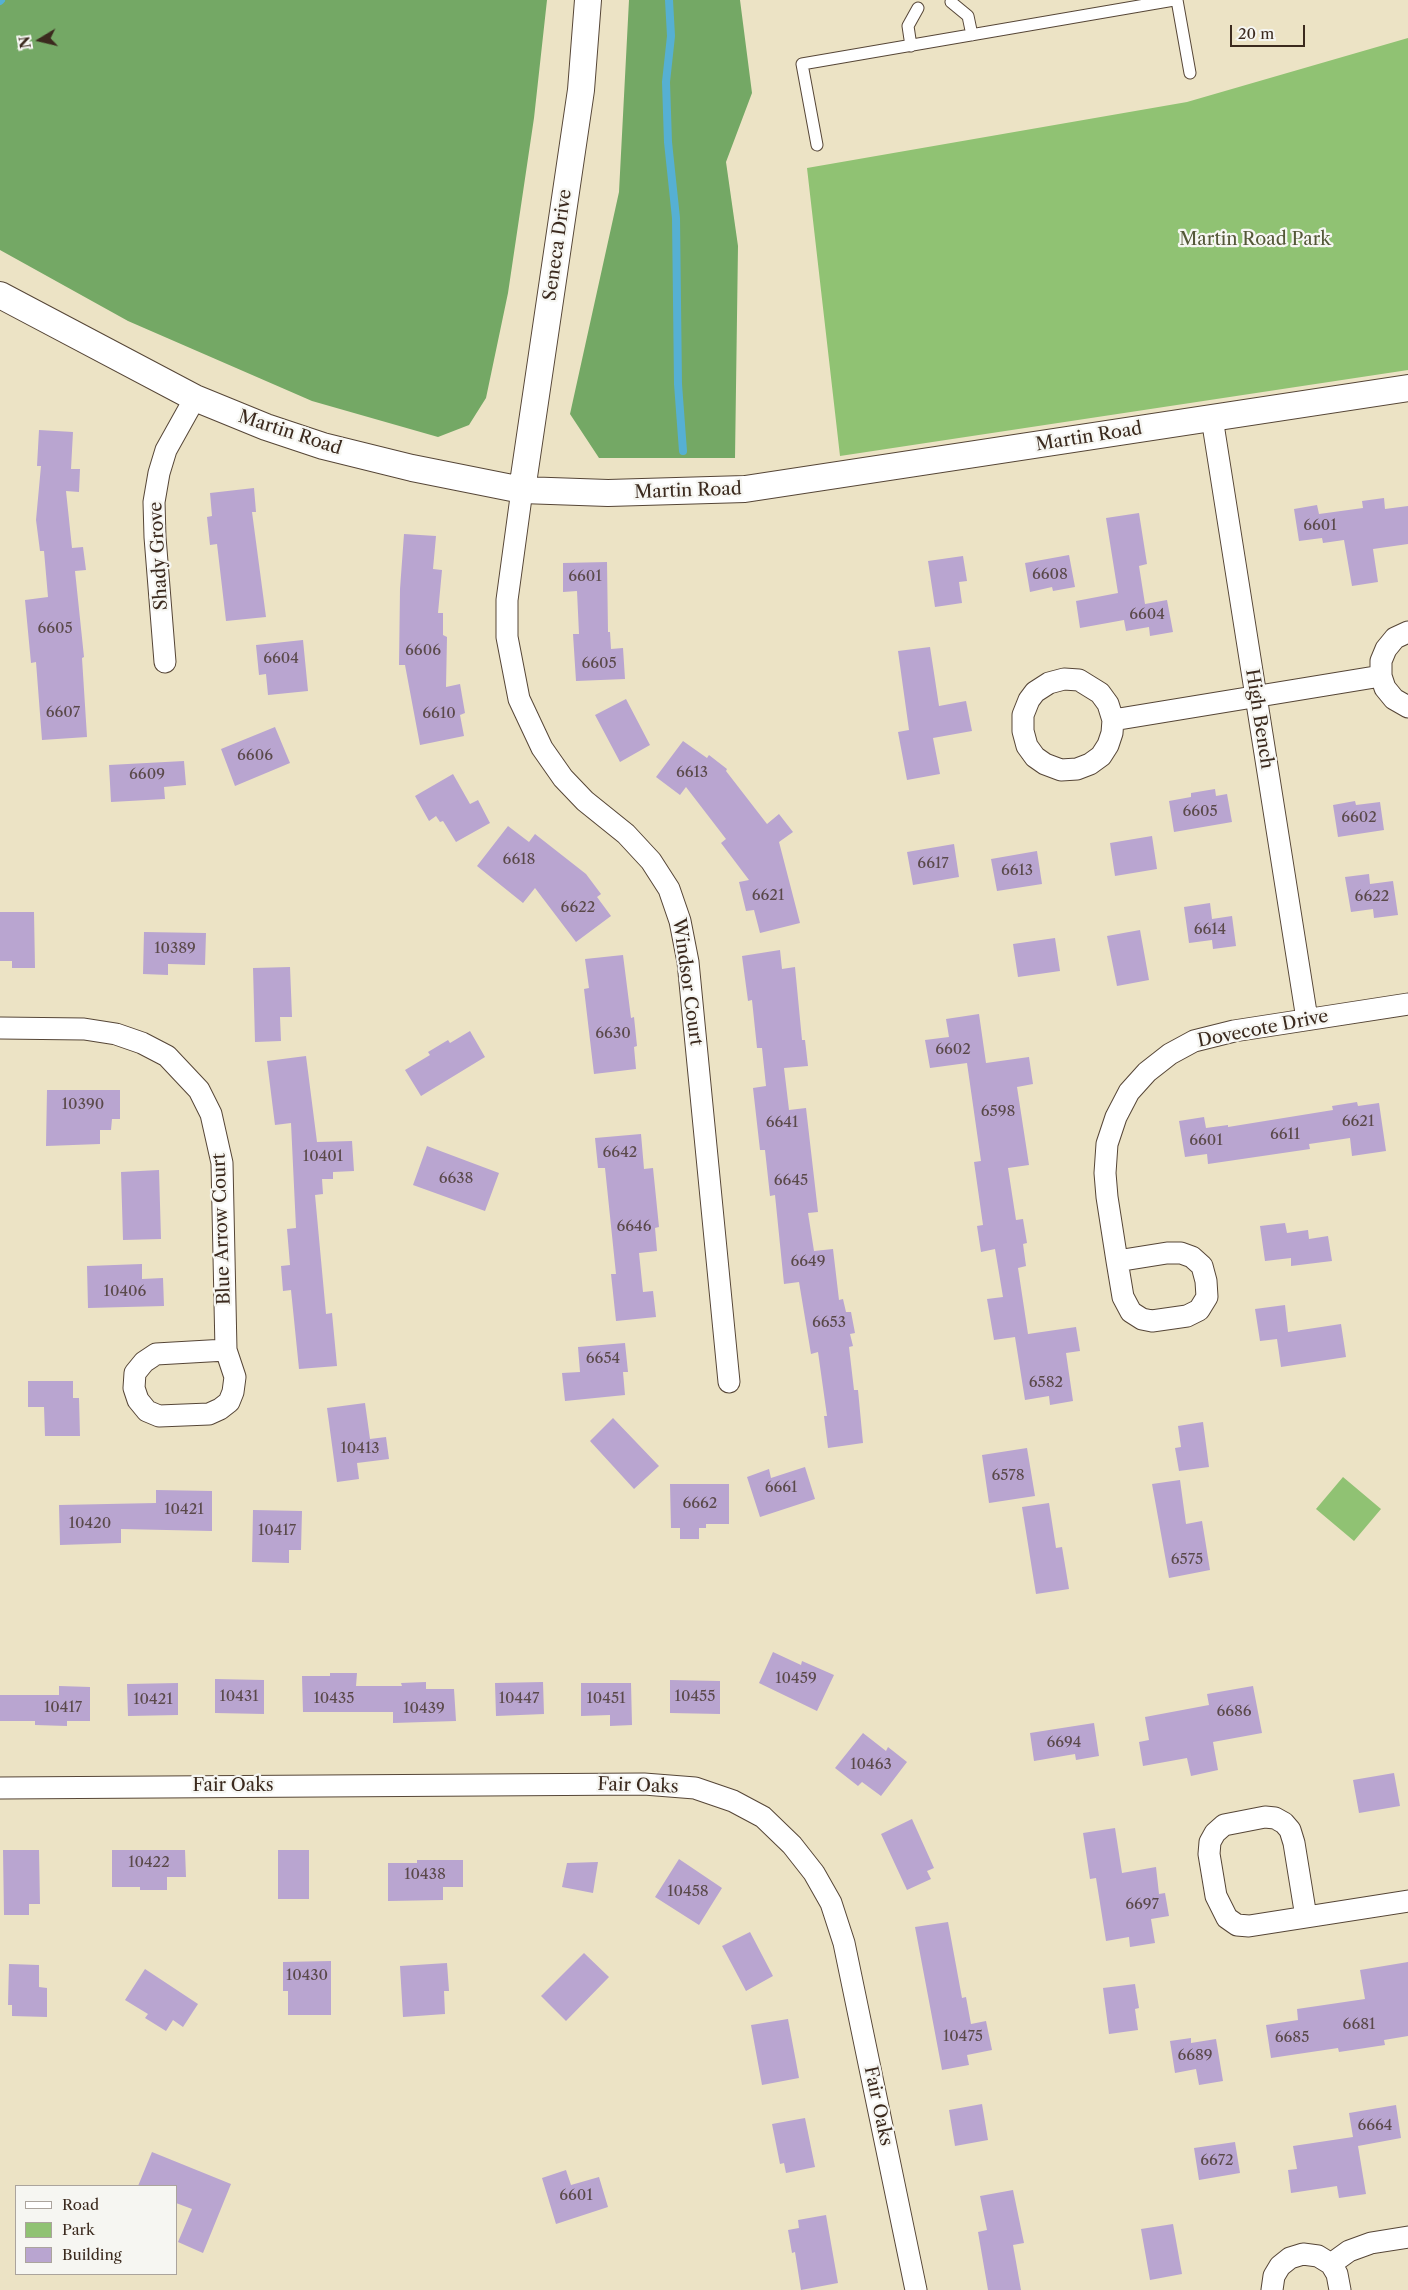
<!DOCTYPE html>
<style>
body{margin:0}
#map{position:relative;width:1408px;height:2290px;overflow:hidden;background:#ece3c5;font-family:"Libre Caslon Text",serif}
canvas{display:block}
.legend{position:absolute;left:15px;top:2185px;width:162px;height:90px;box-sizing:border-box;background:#f6f6f2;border:1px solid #aba49d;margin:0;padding:6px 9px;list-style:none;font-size:15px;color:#3b2a1e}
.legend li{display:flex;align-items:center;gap:10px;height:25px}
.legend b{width:25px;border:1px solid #aba49d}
.north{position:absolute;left:15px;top:15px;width:50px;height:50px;-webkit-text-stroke:4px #f6f6f2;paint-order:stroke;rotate:261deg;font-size:14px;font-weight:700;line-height:20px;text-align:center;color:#3b2a1e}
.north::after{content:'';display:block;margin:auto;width:18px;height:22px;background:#3b2a1e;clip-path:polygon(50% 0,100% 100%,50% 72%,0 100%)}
.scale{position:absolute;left:1230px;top:25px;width:75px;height:22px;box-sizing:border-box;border:2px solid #3b2a1e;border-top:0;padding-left:6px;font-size:15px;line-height:18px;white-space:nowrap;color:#3b2a1e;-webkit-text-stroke:4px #f6f6f2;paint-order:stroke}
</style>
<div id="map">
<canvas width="1408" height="2290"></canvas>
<ul class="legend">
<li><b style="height:6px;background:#fff"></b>Road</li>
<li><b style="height:14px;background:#90c273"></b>Park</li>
<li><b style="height:14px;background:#b9a5d0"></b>Building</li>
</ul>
<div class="north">N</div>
<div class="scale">20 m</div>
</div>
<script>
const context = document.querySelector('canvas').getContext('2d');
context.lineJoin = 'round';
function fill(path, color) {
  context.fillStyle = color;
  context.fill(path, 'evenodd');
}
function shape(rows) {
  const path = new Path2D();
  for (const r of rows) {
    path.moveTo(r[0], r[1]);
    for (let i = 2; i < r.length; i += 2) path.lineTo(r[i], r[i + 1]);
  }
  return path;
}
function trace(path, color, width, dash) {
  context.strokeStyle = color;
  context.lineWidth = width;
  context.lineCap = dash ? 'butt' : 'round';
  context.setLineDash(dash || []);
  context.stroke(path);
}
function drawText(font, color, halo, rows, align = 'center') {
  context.font = font + ' "Libre Caslon Text",serif';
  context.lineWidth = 4.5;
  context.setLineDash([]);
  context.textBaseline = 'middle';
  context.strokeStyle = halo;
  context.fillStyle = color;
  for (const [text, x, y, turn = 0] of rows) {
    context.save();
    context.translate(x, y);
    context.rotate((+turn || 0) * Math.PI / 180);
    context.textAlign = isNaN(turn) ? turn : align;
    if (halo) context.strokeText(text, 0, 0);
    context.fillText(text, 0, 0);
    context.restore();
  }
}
const green = shape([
 [1408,38,1408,370,840,456,807,168,1187,102],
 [1343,1477,1381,1509,1354,1541,1316,1509]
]);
const forest = shape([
 [0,0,547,0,534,118,508,293,486,398,469,425,438,437,312,401,128,321,0,250],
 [629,0,740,0,752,93,726,162,738,246,735,458,599,458,570,414,619,192]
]);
const stream = shape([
 [669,0,671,36,666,82,668,142,676,218,678,384,683,451],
 [0,1,1,0]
]);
const building = shape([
 [39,430,73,432,71,469,80,469,79,492,66,491,72,548,83,547,86,570,75,571,84,657,82,658,87,737,42,740,36,662,31,663,25,600,48,597,44,551,40,551,36,520,41,466,37,466],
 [254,488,256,512,252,512,266,617,226,621,217,544,210,545,207,517,212,516,210,493],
 [1384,498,1385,509,1408,506,1408,544,1373,549,1378,582,1352,586,1344,540,1323,543,1322,538,1299,541,1294,509,1317,505,1319,514,1363,508,1362,501],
 [1139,513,1147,564,1139,566,1145,604,1167,600,1173,632,1150,636,1149,627,1126,631,1124,620,1080,628,1076,601,1118,593,1106,518],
 [404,534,436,536,433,569,442,570,438,613,443,613,443,635,447,637,446,687,460,684,465,713,460,715,464,736,420,745,405,665,399,665,400,589],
 [1069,555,1075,587,1053,591,1052,587,1030,592,1025,563],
 [963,556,967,581,959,582,962,603,935,607,928,561],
 [607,562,608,632,610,632,611,649,623,648,625,679,576,681,573,634,579,634,577,591,563,592,563,563],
 [303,640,308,691,268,695,266,674,259,675,256,645],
 [930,647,939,706,966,701,972,731,933,738,940,774,907,780,898,732,909,730,898,651],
 [626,699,650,745,620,762,595,715],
 [275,727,290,763,235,786,221,749],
 [683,741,707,758,709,755,727,769,726,771,767,824,779,814,793,832,779,842,800,923,760,933,754,910,746,911,739,882,749,880,721,843,726,839,686,787,680,795,656,777],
 [184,761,186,785,164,787,165,799,111,802,109,765],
 [453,774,470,804,478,800,490,823,456,842,443,821,440,822,436,816,429,821,415,796],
 [1215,789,1216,796,1227,794,1232,822,1174,832,1169,801,1191,797,1191,793],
 [1355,801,1356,805,1380,802,1384,830,1338,837,1333,805],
 [508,826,529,842,535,834,586,874,601,894,597,897,611,916,576,942,535,888,523,903,477,866],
 [1152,836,1157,869,1115,876,1110,843],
 [954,844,959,877,913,885,907,852],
 [1037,851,1042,884,997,891,991,859],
 [1369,874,1370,884,1393,881,1398,915,1374,918,1373,909,1351,912,1345,877],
 [1210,903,1212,919,1232,916,1236,946,1213,949,1212,940,1189,943,1184,907],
 [0,912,34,912,35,968,12,968,12,961,0,961],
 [1140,930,1149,980,1117,986,1107,936],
 [144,932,206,933,205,965,168,964,168,975,143,974],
 [1055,938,1060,971,1018,977,1013,944],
 [780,950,782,969,795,967,802,1040,805,1040,808,1066,784,1068,789,1110,806,1108,818,1212,808,1213,814,1251,833,1249,839,1300,843,1299,846,1312,851,1312,855,1333,850,1334,853,1346,849,1347,854,1390,858,1390,863,1443,828,1448,824,1416,827,1416,818,1352,811,1354,799,1282,784,1284,775,1195,770,1196,765,1150,760,1150,753,1088,766,1086,762,1048,757,1048,752,1000,748,1001,742,956],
 [623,955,631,1018,634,1017,637,1046,634,1047,636,1069,594,1074,584,989,589,988,585,959],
 [290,967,292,1017,280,1017,281,1041,255,1042,253,968],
 [979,1014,986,1063,1029,1057,1033,1084,1017,1087,1029,1165,1008,1168,1016,1220,1023,1219,1027,1243,1023,1244,1026,1266,1018,1268,1028,1334,1076,1327,1080,1351,1066,1353,1073,1401,1050,1405,1049,1396,1025,1400,1015,1337,994,1340,987,1299,1003,1297,995,1249,981,1252,977,1226,983,1225,974,1162,981,1161,967,1063,930,1068,925,1040,949,1037,946,1019],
 [470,1031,485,1057,421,1096,405,1070,430,1055,428,1052,448,1040,450,1043],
 [306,1056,317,1142,352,1141,354,1171,333,1172,333,1179,322,1179,323,1194,315,1195,326,1314,332,1313,337,1366,299,1369,291,1290,283,1291,281,1266,290,1265,287,1229,296,1228,291,1123,275,1125,267,1061],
 [47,1090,120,1090,120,1119,112,1119,111,1130,100,1130,100,1144,46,1146],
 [1357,1102,1358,1106,1379,1103,1386,1151,1352,1156,1350,1138,1309,1144,1310,1149,1208,1164,1207,1154,1185,1157,1179,1121,1204,1117,1206,1128,1228,1125,1228,1127,1333,1110,1332,1106],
 [641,1134,644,1169,653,1168,659,1227,655,1228,657,1251,639,1253,643,1292,653,1291,656,1317,616,1321,611,1274,616,1274,605,1168,598,1168,595,1138],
 [427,1146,499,1173,485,1211,413,1185],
 [159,1170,161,1239,123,1240,121,1172],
 [1285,1223,1287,1233,1308,1230,1309,1239,1328,1236,1332,1261,1291,1266,1291,1258,1265,1261,1260,1226],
 [142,1264,142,1279,163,1278,164,1306,88,1308,87,1266],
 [1285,1305,1288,1332,1341,1324,1346,1357,1281,1367,1277,1339,1260,1341,1255,1309],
 [625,1343,628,1372,623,1372,625,1395,565,1401,562,1373,580,1372,578,1347],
 [28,1381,73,1381,73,1398,79,1398,80,1436,45,1436,44,1407,28,1407],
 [365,1403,370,1439,386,1437,389,1459,357,1463,359,1479,337,1482,327,1408],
 [613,1418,659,1466,634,1489,590,1441],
 [1203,1422,1209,1467,1179,1471,1175,1448,1181,1447,1178,1426],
 [1027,1448,1035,1496,989,1503,982,1455],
 [805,1467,815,1499,760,1517,747,1477,769,1469,771,1478],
 [1180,1480,1186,1524,1202,1521,1210,1570,1169,1578,1152,1484],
 [670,1484,729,1484,729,1524,706,1524,706,1528,699,1528,699,1539,680,1539,680,1528,671,1528],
 [156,1490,212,1491,212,1531,121,1529,121,1543,60,1545,59,1505,156,1503],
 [1049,1503,1056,1548,1062,1547,1069,1589,1036,1594,1022,1507],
 [253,1510,302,1511,301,1550,289,1550,289,1563,252,1562],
 [773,1652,801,1665,802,1661,834,1675,817,1711,759,1683],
 [330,1673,357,1673,356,1686,402,1686,401,1683,426,1682,426,1689,454,1689,456,1721,393,1723,393,1712,303,1712,302,1676,330,1676],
 [215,1679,264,1680,264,1714,215,1713],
 [670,1680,720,1681,720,1714,670,1713],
 [543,1682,544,1714,496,1716,495,1683],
 [178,1683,178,1715,128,1716,127,1684],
 [581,1683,631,1683,632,1725,610,1726,610,1715,581,1716],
 [59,1686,90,1687,90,1721,67,1721,67,1726,35,1725,35,1721,0,1721,0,1695,59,1695],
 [1253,1686,1262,1733,1213,1742,1218,1770,1191,1776,1187,1758,1143,1766,1139,1742,1149,1740,1145,1717,1209,1705,1207,1694],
 [1094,1723,1099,1756,1076,1760,1075,1754,1034,1761,1030,1733],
 [863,1733,886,1751,888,1747,907,1762,881,1796,862,1782,858,1786,835,1768],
 [1394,1773,1400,1806,1359,1813,1353,1780],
 [912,1819,934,1868,927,1871,931,1879,907,1890,881,1834],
 [1115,1828,1122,1873,1156,1867,1159,1894,1165,1893,1169,1916,1151,1919,1155,1943,1130,1947,1129,1937,1106,1941,1096,1878,1090,1879,1083,1833],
 [3,1850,39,1850,40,1904,29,1904,29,1915,4,1915],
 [112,1850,185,1850,186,1877,167,1877,167,1890,140,1890,140,1887,112,1887],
 [278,1850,309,1850,309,1899,278,1899],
 [679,1859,722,1888,699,1925,655,1897],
 [417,1860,463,1860,463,1887,443,1887,443,1900,388,1901,388,1863,417,1863],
 [598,1862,593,1893,562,1887,567,1863],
 [948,1922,962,1998,966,1997,971,2024,986,2021,992,2050,967,2055,969,2065,942,2070,915,1927],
 [750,1932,773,1976,746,1991,722,1946],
 [584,1953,609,1977,566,2021,541,1996],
 [331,1961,331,2015,288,2015,288,1991,283,1991,283,1962],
 [1408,1962,1408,2036,1384,2040,1385,2045,1339,2052,1338,2048,1271,2058,1266,2025,1298,2020,1297,2009,1365,1999,1360,1970],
 [447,1963,449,1991,444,1991,445,2014,403,2017,400,1966],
 [9,1964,39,1965,39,1987,47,1988,47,2017,12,2016,12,2005,8,2005],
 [145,1969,198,2004,183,2027,173,2020,166,2031,145,2018,148,2014,125,2000],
 [1135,1984,1139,2008,1135,2009,1138,2030,1109,2034,1103,1988],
 [788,2019,799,2078,762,2085,751,2025],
 [1191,2038,1191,2043,1216,2039,1223,2081,1199,2085,1196,2069,1175,2073,1170,2041],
 [982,2104,988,2140,955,2146,949,2110],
 [1396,2105,1401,2138,1358,2146,1366,2194,1339,2198,1337,2186,1291,2193,1288,2170,1297,2169,1293,2146,1353,2137,1349,2113],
 [805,2118,815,2167,786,2173,784,2163,780,2164,772,2124],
 [1235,2142,1240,2173,1199,2180,1194,2148],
 [152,2152,231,2184,203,2253,178,2242,192,2209,176,2203,176,2186,138,2186],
 [566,2170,571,2185,599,2177,608,2207,556,2224,542,2178],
 [1013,2190,1024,2243,1013,2245,1021,2290,988,2290,978,2232,987,2230,980,2196],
 [826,2215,838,2283,801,2290,795,2252,792,2253,788,2230,799,2228,798,2220],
 [1173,2224,1182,2274,1150,2280,1141,2229]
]);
const service = shape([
 [1177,0,1190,73],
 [951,2,968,16,972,35],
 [911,46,908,26,918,8],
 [817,145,802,64,1174,0]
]);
const minor = shape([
 [1212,418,1307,1019],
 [522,490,507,600,507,637,519,699,542,748,563,778,585,801,626,834,651,861,669,889,680,921,688,962,729,1382],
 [1408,632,1395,638,1386,649,1381,661,1381,676,1385,688,1394,699,1408,707],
 [165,662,155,537,154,502,159,473,166,450,195,398],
 [1113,720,1112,733,1108,745,1101,756,1090,764,1077,769,1061,770,1045,764,1035,757,1027,746,1023,731,1023,715,1029,700,1035,692,1049,683,1064,679,1079,680,1100,693,1108,704,1113,720,1381,676],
 [0,1028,84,1029,116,1034,142,1043,167,1056,199,1090,211,1114,222,1163,226,1350,235,1377,233,1392,229,1402,220,1409,209,1414,159,1416,147,1411,138,1400,134,1388,135,1373,144,1362,156,1354,226,1350],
 [1117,1261,1167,1253,1181,1253,1192,1257,1202,1266,1206,1281,1207,1297,1199,1310,1187,1316,1152,1321,1142,1319,1131,1312,1123,1297,1117,1261,1107,1197,1105,1173,1107,1144,1116,1117,1129,1092,1147,1072,1170,1054,1194,1041,1234,1031,1408,1004],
 [0,1788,644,1784,695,1788,733,1801,763,1817,792,1845,814,1873,831,1903,844,1943,916,2290],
 [1306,1917,1294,1843,1290,1830,1284,1823,1275,1818,1265,1817,1224,1825,1215,1833,1210,1842,1209,1854,1216,1896,1227,1918,1237,1925,1249,1926,1408,1901],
 [1331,2264,1349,2251,1371,2243,1408,2237],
 [1272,2290,1274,2276,1280,2266,1290,2258,1303,2254,1318,2256,1331,2264,1337,2274,1340,2290]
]);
const tertiary = shape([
 [0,295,195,398,266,427,323,446,412,468,522,490,608,493,745,489,1408,388],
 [522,490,581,90,588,0]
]);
const numberNames = [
 ["6601",1320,526],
 ["6608",1050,575],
 ["6601",585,577],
 ["6604",1147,615],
 ["6605",55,629],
 ["6606",423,651],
 ["6604",281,659],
 ["6605",599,664],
 ["6607",63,713],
 ["6610",439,714],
 ["6606",255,756],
 ["6613",692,773],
 ["6609",147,775],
 ["6605",1200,812],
 ["6602",1359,818],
 ["6618",519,860],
 ["6617",933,864],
 ["6613",1017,871],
 ["6621",768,896],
 ["6622",1372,897],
 ["6622",578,908],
 ["6614",1210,930],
 ["10389",175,949],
 ["6630",613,1034],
 ["6602",953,1050],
 ["10390",83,1105],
 ["6598",998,1112],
 ["6621",1358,1122],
 ["6641",782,1123],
 ["6611",1285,1135],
 ["6601",1206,1141],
 ["6642",620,1153],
 ["10401",323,1157],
 ["6638",456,1179],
 ["6645",791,1181],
 ["6646",634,1227],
 ["6649",808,1262],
 ["10406",125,1292],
 ["6653",829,1323],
 ["6654",603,1359],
 ["6582",1046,1383],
 ["10413",360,1449],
 ["6578",1008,1476],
 ["6661",781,1488],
 ["6662",700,1504],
 ["10421",184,1510],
 ["10420",90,1524],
 ["10417",277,1531],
 ["6575",1187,1560],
 ["10459",796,1679],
 ["10431",239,1697],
 ["10455",695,1697],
 ["10435",334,1699],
 ["10447",519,1699],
 ["10451",606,1699],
 ["10421",153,1700],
 ["10417",63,1708],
 ["10439",424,1709],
 ["6686",1234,1712],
 ["6694",1064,1743],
 ["10463",871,1765],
 ["10422",149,1863],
 ["10438",425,1875],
 ["10458",688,1892],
 ["6697",1142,1905],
 ["10430",307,1976],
 ["6681",1359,2025],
 ["10475",963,2037],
 ["6685",1292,2038],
 ["6689",1195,2056],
 ["6664",1375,2126],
 ["6672",1217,2161],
 ["6601",576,2196]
];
const parkNames = [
 ["Martin Road Park",1255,240]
];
const streetNames = [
 ["Seneca Drive",558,245,-82],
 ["Martin Road",290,433,18],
 ["Martin Road",1089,437,-9],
 ["Martin Road",688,491,-2],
 ["Shady Grove",159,556,-93],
 ["High Bench",1259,719,81],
 ["Windsor Court",687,982,82],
 ["Dovecote Drive",1263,1029,-11],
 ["Blue Arrow Court",222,1229,-92],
 ["Fair Oaks",233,1786],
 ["Fair Oaks",638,1786,2],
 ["Fair Oaks",878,2106,78]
];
fill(green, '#90c273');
fill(forest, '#74a865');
trace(stream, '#56b0d3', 8);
fill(building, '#b9a5d0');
trace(service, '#564637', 13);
trace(minor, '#564637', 23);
trace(tertiary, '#564637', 28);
trace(service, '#fff', 11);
trace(minor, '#fff', 21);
trace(tertiary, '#fff', 26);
drawText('15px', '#5a494a', null, numberNames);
drawText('18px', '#545838', '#f6f6f2', parkNames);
drawText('18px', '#3b2a1e', '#f6f6f2', streetNames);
</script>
